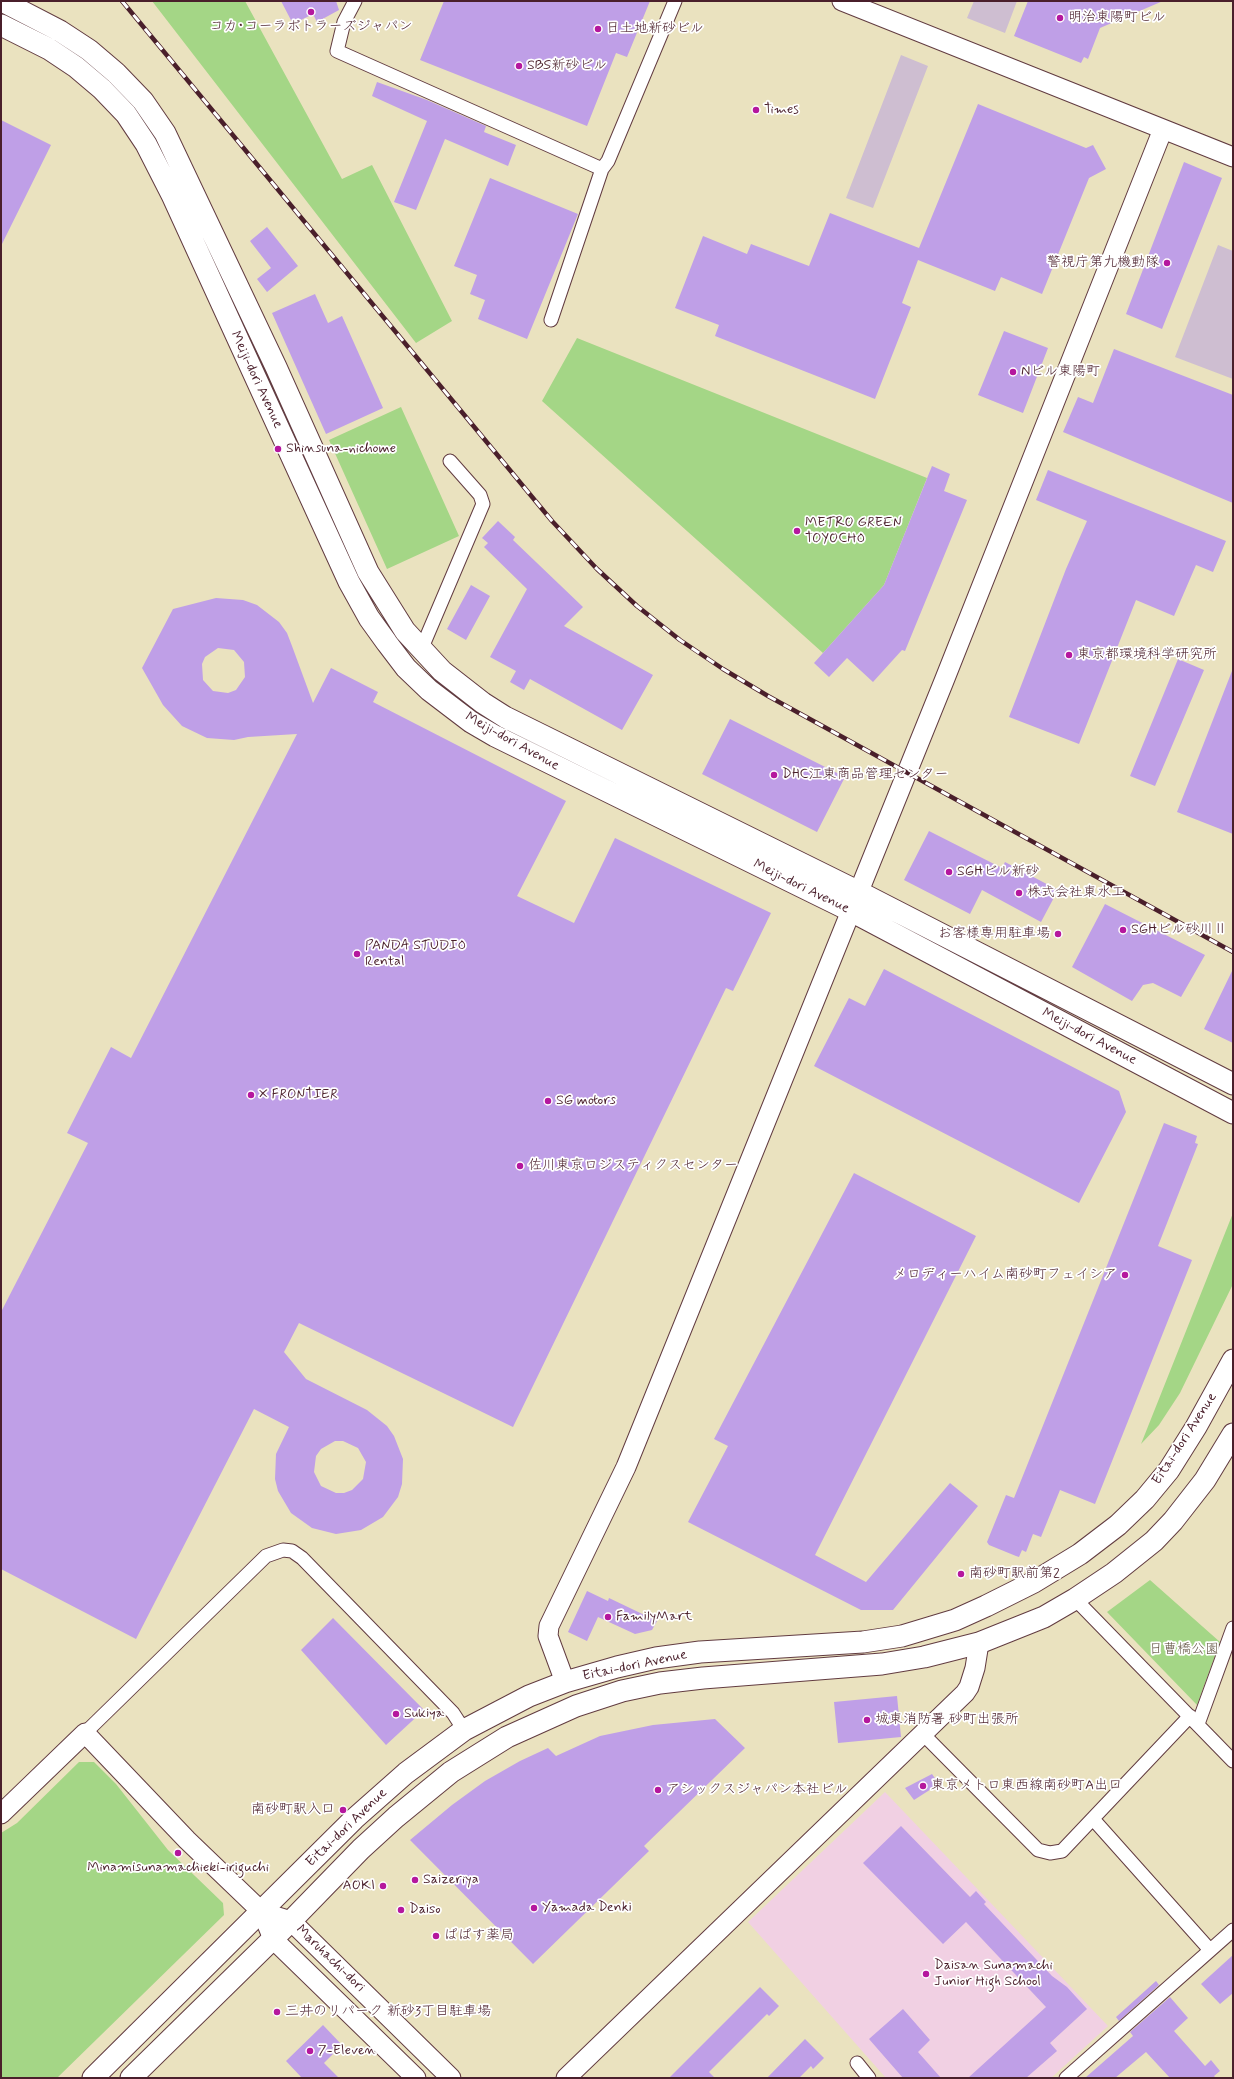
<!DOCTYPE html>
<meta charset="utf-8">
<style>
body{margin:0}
#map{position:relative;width:1234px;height:2079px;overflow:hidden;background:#eae2bf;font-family:Mynerve,sans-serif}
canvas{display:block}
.frame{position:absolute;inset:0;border:2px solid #4a1f2b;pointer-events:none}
</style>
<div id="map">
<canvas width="1234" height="2079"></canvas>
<div class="frame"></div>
</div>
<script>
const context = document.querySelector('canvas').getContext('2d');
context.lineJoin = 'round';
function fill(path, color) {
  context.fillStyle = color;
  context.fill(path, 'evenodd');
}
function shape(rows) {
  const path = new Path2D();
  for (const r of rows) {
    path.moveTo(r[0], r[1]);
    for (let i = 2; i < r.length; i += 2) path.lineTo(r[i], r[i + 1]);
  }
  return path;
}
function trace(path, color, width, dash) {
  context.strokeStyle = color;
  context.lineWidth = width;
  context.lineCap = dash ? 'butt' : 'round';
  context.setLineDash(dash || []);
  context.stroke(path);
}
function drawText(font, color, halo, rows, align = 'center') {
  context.font = font + ' Mynerve,"Klee One",sans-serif';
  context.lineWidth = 3.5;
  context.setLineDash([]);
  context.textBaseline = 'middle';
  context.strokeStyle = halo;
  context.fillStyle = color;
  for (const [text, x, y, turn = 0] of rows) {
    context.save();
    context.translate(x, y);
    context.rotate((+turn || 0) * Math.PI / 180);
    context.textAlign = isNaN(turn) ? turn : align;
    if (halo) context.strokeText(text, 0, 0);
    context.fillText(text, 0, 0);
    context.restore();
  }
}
const built = shape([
 [885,1792,1108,2026,1051,2078,886,2078,748,1922]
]);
const industrial = shape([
 [974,1,1017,1,1005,33,967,18],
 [901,55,928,66,873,208,846,198],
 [1218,245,1233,251,1233,379,1175,357]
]);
const green = shape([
 [152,1,245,1,342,179,372,165,452,321,416,343],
 [164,150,256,351,256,354,161,151],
 [577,338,927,478,884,585,823,653,542,401],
 [271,388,273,389,337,530,335,531],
 [401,407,459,536,387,569,329,440],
 [1233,1213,1233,1284,1180,1393,1159,1425,1141,1444],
 [1150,1580,1220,1642,1197,1705,1107,1612],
 [79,1762,94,1762,116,1784,168,1850,223,1903,224,1915,57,2078,1,2078,1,1833,17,1823]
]);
const building = shape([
 [281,1,336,1,339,10,317,22,313,14,293,24],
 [444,1,650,1,627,57,616,53,587,126,420,60],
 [1028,1,1163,1,1100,28,1088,59,1084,57,1081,63,1014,36],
 [377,82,427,100,486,126,484,132,516,145,508,166,445,139,416,210,394,202,427,121,372,96],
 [978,104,1086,148,1093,145,1106,169,1089,178,1042,294,1001,277,995,291,918,260,902,303,911,307,875,399,715,336,719,325,675,308,703,236,747,254,751,244,809,266,830,213,919,248],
 [1,120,51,145,1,246],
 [1184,162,1222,178,1162,329,1126,314],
 [490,178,578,214,527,339,478,319,485,300,470,294,477,275,454,266],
 [267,227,298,266,267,292,257,279,271,268,250,241],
 [315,294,328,323,342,316,383,408,326,434,272,313],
 [1004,331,1048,348,1023,413,978,395],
 [1114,349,1233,395,1233,503,1063,432,1078,397,1093,403],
 [932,466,950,474,944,491,967,500,905,651,902,650,873,682,847,658,829,677,814,663,884,585],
 [1048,470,1226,541,1213,572,1196,565,1174,616,1136,600,1079,744,1009,717,1066,569,1087,521,1036,500],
 [498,521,515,537,513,540,583,607,564,626,653,675,622,730,530,679,524,690,510,682,516,671,490,657,527,589,484,547,488,543,482,538],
 [471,585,490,596,466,640,447,629],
 [216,598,243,600,257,605,279,622,287,633,292,646,313,703,331,668,378,692,373,702,566,801,517,896,574,923,615,838,771,913,733,991,726,988,513,1427,299,1323,284,1352,306,1379,367,1410,387,1426,394,1436,403,1459,402,1484,398,1497,383,1517,361,1530,336,1534,312,1528,291,1513,278,1491,275,1479,276,1454,289,1427,254,1409,136,1639,1,1569,1,1312,88,1143,67,1133,111,1047,131,1058,297,734,248,737,234,740,207,738,182,726,163,705,142,668,173,609],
 [218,648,234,650,244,662,245,677,236,690,228,693,213,691,203,680,202,664,205,657],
 [335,1441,343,1441,358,1448,366,1462,363,1479,352,1490,344,1493,336,1493,321,1486,314,1472,316,1456,321,1449],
 [1178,659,1204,670,1155,786,1130,776],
 [1232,671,1233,671,1233,834,1177,812],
 [730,719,845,777,817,832,702,774],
 [929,831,1002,868,1005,862,1058,890,1041,922,982,890,970,914,904,880],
 [1105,904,1205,955,1181,997,1153,983,1143,985,1132,1001,1072,967],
 [884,969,1119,1091,1126,1112,1079,1203,814,1066,849,998,865,1006],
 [1233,969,1233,1043,1204,1029],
 [1164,1123,1197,1136,1195,1143,1198,1144,1158,1246,1192,1260,1095,1504,1060,1490,1041,1537,1033,1534,1026,1552,1022,1550,1019,1557,1016,1556,989,1545,987,1542,1006,1495,1014,1498],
 [854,1173,976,1236,815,1555,866,1582,950,1483,978,1506,893,1610,861,1610,688,1522,728,1446,714,1439],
 [587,1591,608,1601,609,1598,657,1621,652,1630,635,1634,598,1617,587,1641,568,1632],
 [333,1618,424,1710,386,1745,301,1650],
 [897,1696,901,1737,838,1743,834,1702],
 [715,1719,745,1748,644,1846,649,1851,533,1964,410,1840,452,1805,485,1781,520,1761,548,1748,556,1756,600,1736,653,1725],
 [932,1774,939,1784,914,1800,905,1788],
 [901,1826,970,1897,976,1891,986,1902,984,1904,1052,1976,1067,1987,1087,2009,1050,2043,1057,2051,1026,2078,968,2078,1046,2007,966,1922,943,1944,863,1863],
 [1233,1955,1233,1993,1220,2004,1201,1984],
 [1156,1981,1159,1985,1119,2021,1116,2017],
 [760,1987,779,2006,769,2016,767,2014,709,2072,715,2078,669,2078],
 [1170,1997,1188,2018,1174,2031,1205,2066,1211,2060,1220,2071,1214,2076,1216,2078,1170,2078,1146,2052,1115,2078,1085,2078,1133,2036,1130,2032],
 [903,2009,930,2040,918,2052,941,2078,903,2078,869,2039],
 [323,2025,342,2045,324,2063,339,2078,302,2078,286,2061],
 [805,2039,824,2058,813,2069,811,2066,799,2078,767,2078]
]);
const street = shape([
 [355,1,344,22,337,51,602,169],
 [551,320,602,169,608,161,675,1],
 [421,650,483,504,480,495,450,461],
 [1075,1599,1233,1761],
 [1198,1724,1233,1628],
 [85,1733,266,1556,283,1550,292,1551,302,1558,453,1713,464,1730],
 [922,1733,1038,1850,1050,1853,1062,1851,1190,1716],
 [1093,1819,1210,1950],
 [857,2063,869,2078],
 [1066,2078,1233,1930]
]);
const secondary = shape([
 [842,1,1233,157],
 [565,1682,548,1636,549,1626,626,1467,944,681,1163,129],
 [1,1814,85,1733,187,1840,262,1912,273,1939,416,2078],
 [262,1912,291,1921,451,2078],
 [566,2078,965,1693,969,1687,975,1668,979,1643]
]);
const primary = shape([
 [2,1,60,31,89,50,116,73,143,101,165,133,276,367,368,572,405,631,442,671,483,703,505,717,859,892,1233,1084],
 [1,25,49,49,76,67,102,89,126,114,146,144,172,195,349,582,369,618,387,643,406,668,429,690,471,722,495,736,851,911,1233,1113],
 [93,2078,354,1819,406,1773,464,1730,529,1696,565,1682,617,1667,656,1658,700,1652,863,1642,902,1636,955,1620,986,1606,1034,1582,1080,1554,1118,1525,1145,1499,1169,1470,1196,1427,1233,1360],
 [131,2078,291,1921,361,1849,396,1817,451,1772,507,1737,576,1706,622,1691,660,1683,703,1678,882,1664,924,1657,979,1643,1044,1617,1075,1599,1114,1573,1154,1541,1173,1521,1205,1480,1233,1434]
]);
const rail = shape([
 [122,1,552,521,597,569,637,606,680,640,723,669,768,696,1233,952]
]);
const markers = [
 [311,12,4,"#b5179e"],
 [1060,18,4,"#b5179e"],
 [598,29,4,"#b5179e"],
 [519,66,4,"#b5179e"],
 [756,110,4,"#b5179e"],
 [1167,263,4,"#b5179e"],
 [1013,372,4,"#b5179e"],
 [278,449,4,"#b5179e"],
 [797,531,4,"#b5179e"],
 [1069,655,4,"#b5179e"],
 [774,775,4,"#b5179e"],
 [949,872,4,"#b5179e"],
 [1019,893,4,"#b5179e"],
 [1123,930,4,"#b5179e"],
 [1058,934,4,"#b5179e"],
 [357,954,4,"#b5179e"],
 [251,1095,4,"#b5179e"],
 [548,1101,4,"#b5179e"],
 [520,1166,4,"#b5179e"],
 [1125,1275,4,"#b5179e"],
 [961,1574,4,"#b5179e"],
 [608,1617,4,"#b5179e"],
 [396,1714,4,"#b5179e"],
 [867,1720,4,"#b5179e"],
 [923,1786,4,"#b5179e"],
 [658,1790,4,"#b5179e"],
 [343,1810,4,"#b5179e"],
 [178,1853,4,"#b5179e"],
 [415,1880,4,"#b5179e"],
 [383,1886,4,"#b5179e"],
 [534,1908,4,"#b5179e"],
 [401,1910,4,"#b5179e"],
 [436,1936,4,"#b5179e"],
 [926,1974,4,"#b5179e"],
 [277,2012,4,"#b5179e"],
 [310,2051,4,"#b5179e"]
];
const poiNames = [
 ["明治東陽町ビル",1068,18],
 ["コカ･コーラボトラーズジャパン",311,27,"center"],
 ["日土地新砂ビル",606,29],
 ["SBS新砂ビル",527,66],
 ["Times",764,110],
 ["警視庁第九機動隊",1159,263,"right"],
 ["Nビル東陽町",1021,372],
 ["Shinsuna-nichome",286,449],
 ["METRO GREEN",805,523],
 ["TOYOCHO",805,539],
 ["東京都環境科学研究所",1077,655],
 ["DHC江東商品管理センター",782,775],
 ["SGHビル新砂",957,872],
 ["株式会社東水工",1027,893],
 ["SGHビル砂川Ⅱ",1131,930],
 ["お客様専用駐車場",1050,934,"right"],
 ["PANDA STUDIO",365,946],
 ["Rental",365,962],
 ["X FRONTIER",259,1095],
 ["SG motors",556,1101],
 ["佐川東京ロジスティクスセンター",528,1166],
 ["メロディーハイム南砂町フェイシア",1117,1275,"right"],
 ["南砂町駅前第2",969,1574],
 ["FamilyMart",616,1617],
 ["Sukiya",404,1714],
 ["城東消防署 砂町出張所",875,1720],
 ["東京メトロ東西線南砂町A出口",931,1786],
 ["アシックスジャパン本社ビル",666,1790],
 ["南砂町駅入口",335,1810,"right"],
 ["Minamisunamachieki-iriguchi",178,1868,"center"],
 ["Saizeriya",423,1880],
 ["AOKI",375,1886,"right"],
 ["Yamada Denki",542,1908],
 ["Daiso",409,1910],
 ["ぱぱす薬局",444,1936],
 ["Daisan Sunamachi",934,1966],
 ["Junior High School",934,1982],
 ["三井のリパーク 新砂3丁目駐車場",285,2012],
 ["7-Eleven",318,2051]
];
const streetNames = [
 ["Meiji-dori Avenue",256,380,65],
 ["Meiji-dori Avenue",512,742,29],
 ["Meiji-dori Avenue",801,887,26],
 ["Meiji-dori Avenue",1089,1037,28],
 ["Eitai-dori Avenue",1185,1439,-57],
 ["Eitai-dori Avenue",635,1666,-12],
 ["Eitai-dori Avenue",347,1828,-44],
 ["Maruhachi-dori",330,1959,44]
];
const parkNames = [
 ["日曹橋公園",1184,1650]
];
fill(built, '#f1d0e3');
fill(industrial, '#cebed1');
fill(green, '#a4d686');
fill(building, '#bf9fe7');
trace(street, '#623c41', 15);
trace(secondary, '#623c41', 21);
trace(primary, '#623c41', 23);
trace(street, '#fff', 13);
trace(secondary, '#fff', 19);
trace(primary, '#fff', 21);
trace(rail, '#4a1f2b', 4.5);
trace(rail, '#fff', 3, [9]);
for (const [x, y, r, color] of markers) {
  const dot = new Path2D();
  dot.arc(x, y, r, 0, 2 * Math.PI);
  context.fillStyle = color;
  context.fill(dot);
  trace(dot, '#fff', 1.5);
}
drawText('14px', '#4a1f2b', '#fff', poiNames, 'left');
drawText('14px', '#4a1f2b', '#fff', streetNames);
drawText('14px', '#655646', '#fff', parkNames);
</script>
